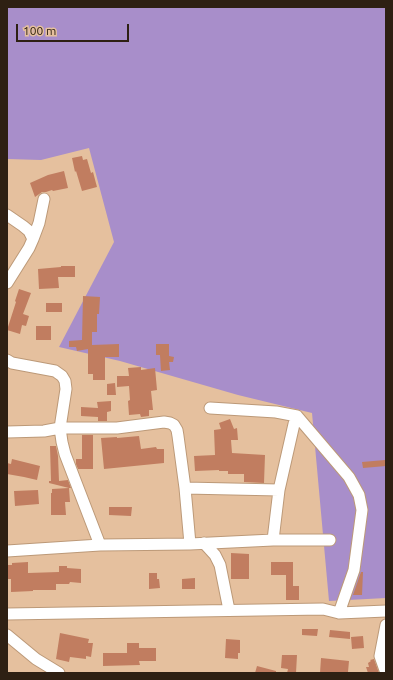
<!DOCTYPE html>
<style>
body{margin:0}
#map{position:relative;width:393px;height:680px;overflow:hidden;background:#e5c09e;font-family:Ubuntu,sans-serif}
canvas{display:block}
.frame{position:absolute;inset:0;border:8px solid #2e2013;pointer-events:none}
.scale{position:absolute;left:16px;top:24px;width:113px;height:18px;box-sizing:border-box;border:2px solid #2e2013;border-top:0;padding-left:5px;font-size:12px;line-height:14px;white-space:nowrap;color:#2e2013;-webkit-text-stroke:3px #e5c09e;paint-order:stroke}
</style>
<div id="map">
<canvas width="393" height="680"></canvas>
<div class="frame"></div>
<div class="scale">100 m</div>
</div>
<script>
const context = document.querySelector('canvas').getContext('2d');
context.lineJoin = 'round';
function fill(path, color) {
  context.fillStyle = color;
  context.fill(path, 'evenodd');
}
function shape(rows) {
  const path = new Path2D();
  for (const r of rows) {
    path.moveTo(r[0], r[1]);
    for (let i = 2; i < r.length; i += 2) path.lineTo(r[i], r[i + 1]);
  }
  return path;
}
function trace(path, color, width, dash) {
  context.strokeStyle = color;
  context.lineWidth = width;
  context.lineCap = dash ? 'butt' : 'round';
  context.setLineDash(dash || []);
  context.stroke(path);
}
const green = shape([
 [7,7,386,7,386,598,329,601,312,413,238,395,120,361,59,347,114,242,89,148,41,160,7,159]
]);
const building = shape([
 [82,156,83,160,87,159,91,173,93,172,97,187,82,191,76,171,75,172,72,158],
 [64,171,68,188,53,191,52,190,46,192,42,192,35,197,30,183,48,175],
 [61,266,75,266,75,277,58,277,59,288,39,289,38,269,61,267],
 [19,289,31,293,23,314,29,316,26,326,22,325,20,334,7,330,16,302,15,301],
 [83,296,100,297,99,314,97,314,97,332,92,332,92,345,119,344,119,357,105,357,105,380,93,380,93,374,88,374,88,349,77,351,76,347,69,347,69,341,82,340],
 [46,303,62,303,62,312,46,312],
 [36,326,51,326,51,340,36,340],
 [156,344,169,344,169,356,174,357,173,362,169,362,170,370,161,371,160,355,156,355],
 [141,367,141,370,155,368,157,390,151,391,153,410,149,410,149,416,141,417,140,414,129,415,128,401,130,400,129,386,117,387,117,376,129,376,128,368],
 [115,383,116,395,107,395,107,384],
 [111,401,111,411,107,412,107,421,98,421,98,417,81,416,81,407,98,408,97,402],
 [230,419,234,429,237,428,238,440,231,440,232,453,265,455,264,483,244,482,244,474,228,474,228,471,219,471,219,470,195,471,194,456,215,455,214,430,221,429,219,423],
 [82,435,93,435,93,469,78,469,76,464,76,459,82,459],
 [139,436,141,449,156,447,157,449,164,449,164,463,104,469,101,438,117,437,117,438],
 [50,446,56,446,58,456,59,481,68,480,71,488,69,488,70,502,65,502,66,515,51,515,51,493,52,493,52,489,69,488,49,483,49,481,51,481],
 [12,459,40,466,37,480,24,477,7,474,7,463,11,464],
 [385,460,386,466,363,468,362,462],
 [38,490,39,504,15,506,14,491],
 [109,507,132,507,131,516,109,515],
 [231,553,249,554,249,579,231,579],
 [28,562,28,573,59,572,59,566,67,566,67,568,81,569,81,583,70,582,69,584,56,584,56,590,33,590,33,591,11,592,11,579,7,579,7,565,12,565,12,563],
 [271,562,293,562,293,586,299,586,299,600,286,600,286,575,271,575],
 [361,572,363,572,362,595,353,595],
 [149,573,157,573,157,579,159,579,160,588,149,589],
 [195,578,195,589,182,589,182,579],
 [302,629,318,629,317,636,302,635],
 [330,630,350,632,350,639,329,637],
 [60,633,89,639,88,643,93,643,91,657,86,656,86,659,70,657,69,662,56,659],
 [363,636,364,648,352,649,351,637],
 [226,639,240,640,240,653,238,653,238,659,225,658],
 [127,643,139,643,139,648,156,648,156,661,139,661,140,665,103,666,103,653,127,653],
 [282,655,297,655,296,673,287,673,288,669,281,668],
 [321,658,349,661,348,672,320,673],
 [374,659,379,673,368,673,366,667,369,667,368,663,371,661,370,660],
 [257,666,276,671,276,673,255,673]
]);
const minor = shape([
 [7,215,23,226,29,231,33,239,29,248,7,283],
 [33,239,39,223,44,199],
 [7,360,12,363,55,371,62,376,65,381,66,389,60,428,62,442,65,454,100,545],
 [210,408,276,412,297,416,349,477,359,495,362,510,354,570,339,613],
 [7,432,44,431,60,428,117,428,156,423,164,422,170,423,174,425,177,430,178,436,185,488,190,544],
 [185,488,279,490],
 [273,540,279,490,294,424,297,416],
 [204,543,215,555,220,565,229,610],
 [7,551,100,545,190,544,273,540,330,540],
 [7,614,323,609,339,613,386,611],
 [7,635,36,659,59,673],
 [386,673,380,656,386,625]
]);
fill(green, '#a88eca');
fill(building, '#c17d60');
trace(minor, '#bc9978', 13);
trace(minor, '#fff', 11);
</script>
